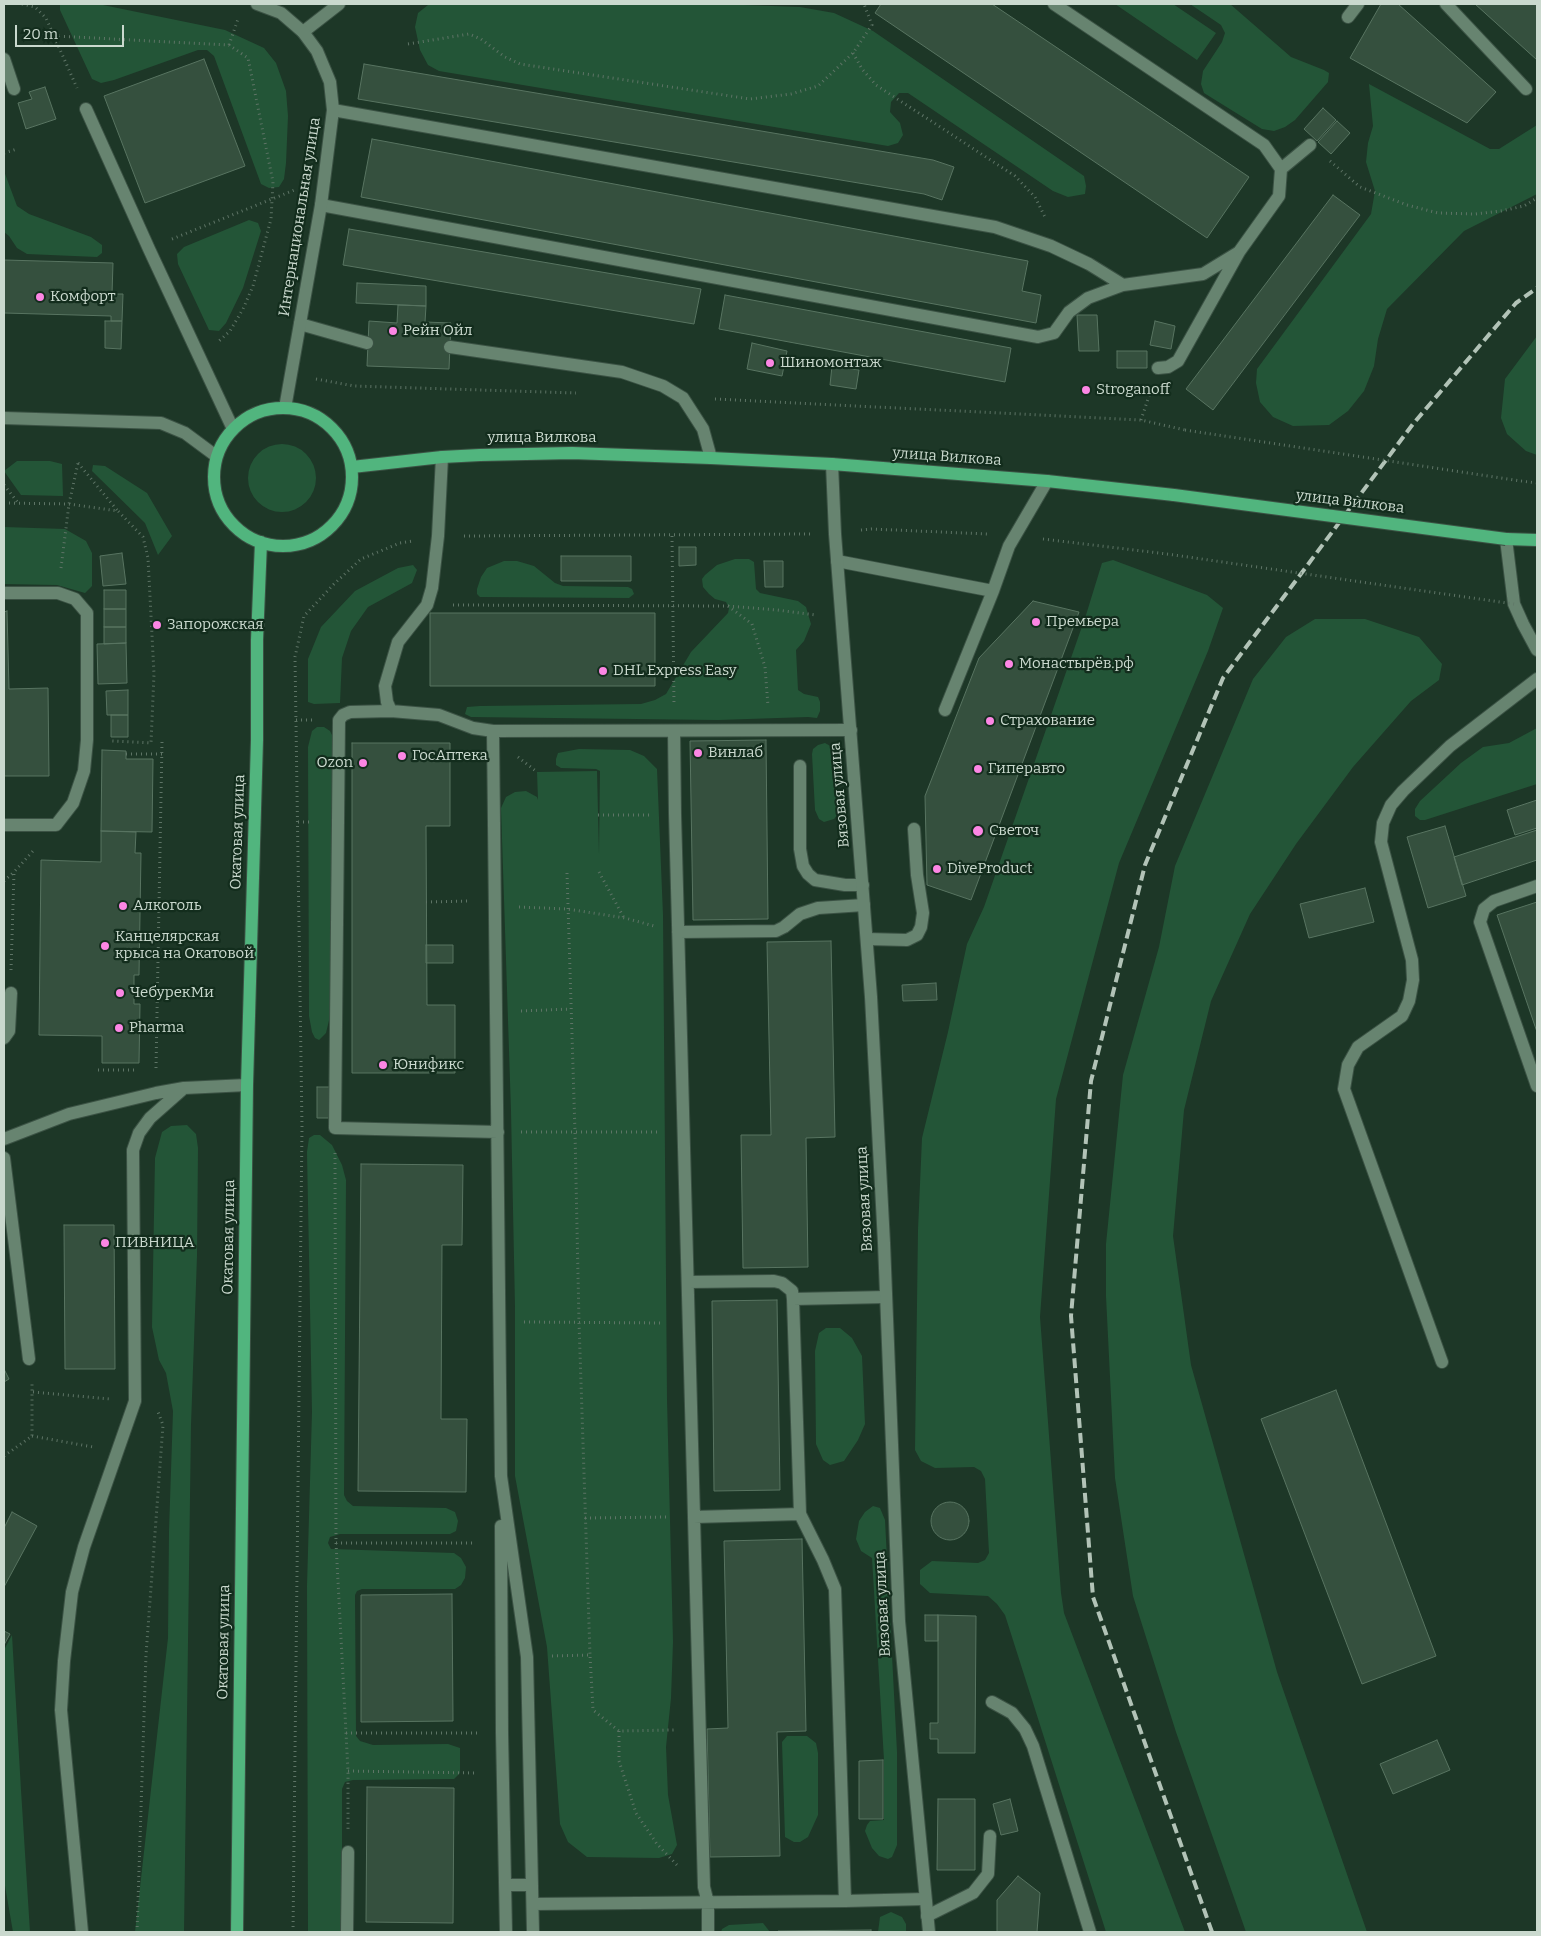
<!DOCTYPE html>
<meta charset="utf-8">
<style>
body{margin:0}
#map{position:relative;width:1541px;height:1936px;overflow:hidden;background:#1d3727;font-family:Bitter,serif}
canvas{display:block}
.frame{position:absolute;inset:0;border:5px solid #cad9ce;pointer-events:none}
.scale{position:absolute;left:15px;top:25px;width:109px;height:22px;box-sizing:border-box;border:2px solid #cad9ce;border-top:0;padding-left:6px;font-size:15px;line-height:18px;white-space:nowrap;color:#cad9ce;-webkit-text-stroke:4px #132d1d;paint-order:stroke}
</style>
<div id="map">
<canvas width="1541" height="1936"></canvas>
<div class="frame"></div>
<div class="scale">20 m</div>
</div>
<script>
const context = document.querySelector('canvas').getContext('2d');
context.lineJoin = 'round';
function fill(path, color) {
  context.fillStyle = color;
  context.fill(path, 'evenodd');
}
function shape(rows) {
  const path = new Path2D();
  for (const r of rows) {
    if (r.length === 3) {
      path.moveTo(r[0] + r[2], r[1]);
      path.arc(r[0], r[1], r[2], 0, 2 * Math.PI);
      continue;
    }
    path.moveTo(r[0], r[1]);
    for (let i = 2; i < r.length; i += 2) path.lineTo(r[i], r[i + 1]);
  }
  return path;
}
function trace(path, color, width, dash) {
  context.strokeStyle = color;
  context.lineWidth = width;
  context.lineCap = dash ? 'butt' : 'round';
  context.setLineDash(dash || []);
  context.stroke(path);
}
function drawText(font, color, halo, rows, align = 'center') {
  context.font = font + ' Bitter,serif';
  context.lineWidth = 4.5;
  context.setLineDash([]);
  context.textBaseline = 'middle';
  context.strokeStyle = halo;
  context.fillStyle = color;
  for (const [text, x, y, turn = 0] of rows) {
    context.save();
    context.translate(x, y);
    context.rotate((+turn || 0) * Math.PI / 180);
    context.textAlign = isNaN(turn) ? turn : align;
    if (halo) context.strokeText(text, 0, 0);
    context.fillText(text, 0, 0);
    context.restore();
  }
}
const green = shape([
 [60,4,98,4,225,30,264,48,276,63,286,91,288,116,286,163,284,179,279,187,269,188,261,184,214,56,207,50,198,50,114,80,101,83,92,79,60,10],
 [435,4,716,4,800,7,834,13,873,31,1084,176,1086,186,1085,194,1068,197,1053,191,908,93,899,93,891,102,890,112,900,123,903,135,898,143,888,146,439,71,428,65,420,50,415,27,418,13,428,5],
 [1115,4,1173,4,1216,33,1197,60],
 [1190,4,1230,4,1291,57,1324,70,1329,73,1328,82,1295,120,1285,127,1274,131,1262,129,1204,93,1201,84,1203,71,1222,42,1225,33,1221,25],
 [1369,84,1490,149,1499,149,1537,125,1537,194,1464,231,1387,309,1378,339,1374,366,1364,391,1348,411,1329,425,1293,426,1273,417,1260,402,1256,383,1257,369,1371,214,1375,191,1366,162,1368,143,1373,126],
 [4,171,17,206,29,214,91,237,102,245,102,253,97,257,27,254,17,248,9,236,4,232],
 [249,220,258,223,261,231,243,288,226,323,219,331,209,330,178,264,177,254,184,247],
 [1537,336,1537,455,1526,451,1507,434,1501,418,1505,379],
 [282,478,34],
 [17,461,50,461,62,464,63,496,21,495,4,471],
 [93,465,105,466,147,493,172,536,158,555,145,523,92,471],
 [4,527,65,529,86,541,92,553,92,586,85,593,57,585,4,584],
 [735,559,749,559,754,562,756,589,760,593,798,601,806,607,811,624,804,641,796,650,798,690,804,694,818,697,820,702,820,711,817,718,808,717,718,720,471,717,465,714,467,707,480,706,641,704,655,700,666,694,691,652,728,613,729,608,726,602,715,599,709,594,703,587,702,579,705,575,717,565],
 [1113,560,1207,595,1223,608,1208,651,1119,863,1056,1099,1040,1317,1061,1593,1064,1613,1185,1932,1106,1932,1005,1615,997,1604,988,1596,930,1593,920,1584,920,1570,932,1561,978,1563,985,1560,989,1553,985,1479,981,1471,974,1467,935,1468,921,1461,915,1450,918,1230,922,1138,948,1032,967,944,984,907,1086,615,1102,563],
 [504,561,517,561,534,566,555,583,563,586,628,587,632,589,634,594,629,598,480,597,477,594,477,589,481,577,487,568],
 [413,565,417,570,412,583,368,607,351,631,342,658,340,703,314,704,308,702,308,659,321,627,355,591,398,568],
 [1315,619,1365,619,1419,637,1442,664,1439,680,1411,701,1353,767,1296,844,1250,914,1211,1001,1184,1110,1173,1236,1191,1365,1277,1672,1367,1932,1246,1932,1176,1732,1133,1596,1115,1478,1106,1296,1106,1244,1123,1075,1159,947,1175,866,1253,679,1286,637],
 [317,727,324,727,330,731,333,737,331,1012,326,1033,319,1040,315,1038,312,1032,309,1016,308,747,312,731],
 [1537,728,1537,784,1425,820,1420,820,1415,816,1415,809,1420,801,1461,763,1483,747,1509,743],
 [825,743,834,748,837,754,838,807,838,814,834,819,824,822,819,819,815,810,812,754,813,749,818,745],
 [579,749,630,750,644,756,657,769,663,915,667,1399,673,1642,671,1698,666,1747,668,1795,677,1845,672,1854,659,1858,587,1857,568,1842,560,1824,547,1647,515,1476,515,1307,511,1111,501,808,506,797,515,792,526,791,537,797,538,800,537,772,597,771,599,854,600,771,596,769,561,768,556,765,556,759,558,753],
 [187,1125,196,1134,198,1148,197,1256,191,1425,184,1932,135,1932,168,1638,169,1531,173,1411,166,1373,159,1360,152,1327,155,1158,162,1132,171,1126],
 [314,1135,320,1135,332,1145,342,1165,346,1180,344,1495,347,1501,353,1506,446,1508,455,1512,458,1521,456,1531,450,1534,340,1534,330,1537,328,1543,331,1549,454,1553,461,1558,466,1567,465,1578,461,1585,455,1589,362,1589,357,1591,355,1595,356,1736,360,1741,373,1745,448,1744,460,1748,460,1773,454,1779,353,1780,345,1782,342,1789,342,1932,308,1932,307,1586,312,1412,307,1152,309,1138],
 [826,1328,840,1328,852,1338,862,1356,865,1424,858,1440,844,1461,830,1465,823,1460,816,1444,815,1351,819,1333],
 [873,1506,880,1508,885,1520,897,1752,897,1845,892,1857,888,1859,879,1856,872,1848,865,1831,867,1825,870,1821,884,1820,884,1760,872,1558,861,1551,856,1539,859,1521,865,1512],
 [12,1635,21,1790,30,1932,13,1932,4,1880,4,1650],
 [787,1736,807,1736,816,1743,818,1753,818,1815,808,1837,800,1842,794,1842,785,1837,782,1742],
 [891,1912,902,1917,906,1924,906,1932,878,1932,880,1917],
 [763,1923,770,1932,721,1932,722,1929,729,1925]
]);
const building = shape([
 [881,4,992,4,1249,177,1207,238,875,13,881,4],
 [1381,4,1398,4,1496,92,1467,123,1350,58,1381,4],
 [1475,4,1537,4,1537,60,1475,4],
 [204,59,245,166,145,203,104,96,204,59],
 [364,64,933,160,954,167,942,200,924,194,358,99,364,64],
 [45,87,56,119,26,129,18,103,32,99,29,92,45,87],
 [1323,108,1336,120,1317,141,1304,129,1323,108],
 [1337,121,1350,133,1331,154,1318,142,1337,121],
 [372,139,1028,261,1022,291,1041,295,1036,323,361,197,372,139],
 [1333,195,1360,215,1213,410,1186,389,1333,195],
 [349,229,701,289,694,324,343,265,349,229],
 [4,260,113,263,112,294,123,294,122,321,111,321,111,316,4,313,4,260],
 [357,283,426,286,426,306,356,303,357,283],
 [725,295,1011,348,1005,382,719,329,725,295],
 [398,305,426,306,425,322,451,323,449,369,367,366,369,321,397,323,398,305],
 [1077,315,1097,315,1099,351,1079,351,1077,315],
 [105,321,122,321,121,349,105,348,105,321],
 [1155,321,1175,326,1171,349,1150,345,1155,321],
 [752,343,787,351,782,376,747,369,752,343],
 [1117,351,1147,351,1147,368,1117,368,1117,351],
 [832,366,859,370,856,389,830,385,832,366],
 [679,547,696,547,696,565,679,566,679,547],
 [122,553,126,584,103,586,100,556,122,553],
 [561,556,631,556,631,581,561,581,561,556],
 [764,561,783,561,783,587,765,587,764,561],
 [104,590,126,590,126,609,104,609,104,590],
 [1033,601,1079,612,971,900,927,885,925,796,979,658,1033,601],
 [104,609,126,609,126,627,104,627,104,609],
 [7,611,9,689,48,688,49,776,4,776,4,612,7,611],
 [430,613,655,613,655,686,430,686,430,613],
 [104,627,126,627,126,643,104,644,104,627],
 [126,643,127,683,98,684,97,644,126,643],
 [128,690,128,715,107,715,106,691,128,690],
 [111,715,128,715,128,737,111,737,111,715],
 [766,740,768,919,693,920,690,741,766,740],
 [352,743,450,743,450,826,426,826,427,1005,455,1005,455,1073,352,1073,352,743],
 [102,750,126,751,126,759,153,759,152,832,101,831,102,750],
 [1537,800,1537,828,1515,835,1507,810,1537,800],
 [1445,826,1466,896,1428,908,1407,837,1445,826],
 [1537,830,1537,860,1462,885,1454,857,1537,830],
 [101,831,136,832,135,853,141,853,139,975,134,975,134,1004,140,1004,139,1063,102,1063,102,1036,39,1035,41,860,101,862,101,831],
 [1365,888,1374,922,1309,938,1300,904,1365,888],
 [1537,902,1537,1032,1497,915,1537,902],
 [831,941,835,1137,806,1138,808,1267,743,1268,741,1135,771,1135,767,942,831,941],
 [426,945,453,945,453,963,426,963,426,945],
 [936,983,937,1000,903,1001,902,985,936,983],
 [317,1087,331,1087,331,1118,317,1118,317,1087],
 [361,1164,463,1165,462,1245,442,1245,441,1419,467,1419,466,1492,358,1491,361,1164],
 [64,1225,114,1225,115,1369,65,1369,64,1225],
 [777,1300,780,1490,714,1491,712,1301,777,1300],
 [4,1369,9,1379,4,1382,4,1369],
 [1336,1390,1436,1656,1362,1684,1261,1419,1336,1390],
 [950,1521,19],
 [12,1512,37,1526,4,1587,4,1528,12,1512],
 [802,1539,806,1731,777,1732,780,1856,710,1857,707,1729,728,1728,724,1541,802,1539],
 [452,1594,453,1721,361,1722,361,1595,452,1594],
 [925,1615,938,1615,938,1641,925,1641,925,1615],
 [938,1615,976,1616,975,1753,938,1753,938,1739,930,1739,930,1723,938,1723,938,1615],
 [4,1631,10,1634,4,1645,4,1631],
 [1437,1740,1450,1770,1393,1794,1380,1764,1437,1740],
 [883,1760,883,1819,859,1819,859,1761,883,1760],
 [367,1787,454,1788,453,1923,366,1922,367,1787],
 [938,1799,975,1799,975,1870,937,1870,938,1799],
 [1010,1799,1018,1831,1001,1835,993,1804,1010,1799],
 [1018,1876,1040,1893,1037,1932,997,1932,997,1900,1018,1876],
 [871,1930,871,1932,778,1932,778,1931,871,1930]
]);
const path = shape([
 [22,4,35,7,46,18,77,88],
 [54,36,229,45,248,58,273,182,271,219,253,286,243,309,230,331,219,341],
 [408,44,469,34,481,39,505,57,520,64,750,99,791,94,818,86,853,53,872,25,864,4],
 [229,45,238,19],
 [853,53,862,69,876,85,1015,176,1035,197,1045,217],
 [4,153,17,149],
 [1330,161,1360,187,1407,205,1438,213,1475,214,1501,211,1524,206,1537,198],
 [172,239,297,189],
 [316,379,354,386,576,393],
 [715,399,1141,420,1185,430],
 [1141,420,1151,390],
 [78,463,117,510],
 [1521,481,1537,483],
 [4,485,19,504],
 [4,503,69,504,118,511,143,537,148,558,154,674,151,743,112,741],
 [861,530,871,529,987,534],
 [464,536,810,534],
 [672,536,674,705],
 [1043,539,1167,554],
 [61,568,69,504,78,463],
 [453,605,728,606,777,610,816,615],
 [728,606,752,624,765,667,768,706],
 [296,720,313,720],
 [126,754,162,754],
 [518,757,537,772],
 [598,815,649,815],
 [298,822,312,822],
 [599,872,624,918],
 [567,873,575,1132,579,1322,590,1655],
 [4,881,14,872],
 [426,902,471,901],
 [519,907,567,909,625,918,654,926],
 [11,970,14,872,33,851],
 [521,1011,571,1009],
 [156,1068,162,742],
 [98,1070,136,1070],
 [521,1132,660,1132],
 [335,1153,336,1543,348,1771,348,1829],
 [524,1322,663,1323],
 [33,1392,110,1399],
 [32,1436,93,1447],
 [4,1456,32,1436,32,1384],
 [585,1518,670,1517],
 [336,1543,476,1543],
 [552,1656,590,1655,593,1710,619,1731,674,1730],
 [619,1731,619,1761,636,1813,657,1844,677,1865],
 [346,1733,478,1733],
 [348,1771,477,1773],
 [137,1932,146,1655,163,1425,158,1412],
 [293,1932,302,1127,295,657,304,616,334,584,361,559,400,543,413,541]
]);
const lane = shape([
 [1054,4,1264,145,1281,169,1279,196,1239,252,1178,361,1168,367,1158,368],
 [1446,4,1526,89],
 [1348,17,1358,4],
 [303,32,339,4],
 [4,59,14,89],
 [86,109,149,249,233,429],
 [333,110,995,227,1051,246,1089,264,1123,285,1203,274,1239,252],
 [1281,169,1310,145],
 [321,205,1038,337,1054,333,1069,312,1088,298,1123,285],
 [300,324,367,343],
 [450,347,622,372,663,386,683,398,703,429,711,458],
 [442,457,438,536,432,588,427,605,398,642,385,686,387,702,391,711,439,715,473,728,493,731,851,730],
 [1506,539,1514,604,1523,624,1537,650],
 [837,561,993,591],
 [4,593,58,593,75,599,87,613,87,740,84,771,73,803,56,825,4,825],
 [945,710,993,591,1009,546,1047,481],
 [391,711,350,712,343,715,339,720,335,1128,498,1132],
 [493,731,501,1476,527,1657,533,1932],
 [674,731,675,814,704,1887,708,1903,708,1932],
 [800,766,800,849,803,866,808,874,815,880,845,885,863,885],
 [1537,886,1494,901,1484,909,1480,922,1537,1086],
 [678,932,776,931,784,927,800,914,818,908,864,905],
 [867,939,907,940,917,935,921,927,923,913,917,875,914,829],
 [4,1038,9,1031,11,993],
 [4,1139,69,1114,156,1093,184,1088,247,1085],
 [4,1158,29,1359],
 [688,1282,774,1281,782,1283,792,1291,793,1299,800,1514,694,1517],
 [793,1299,886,1297],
 [1442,1362,1344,1089,1348,1065,1358,1047,1402,1016,1409,1001,1413,980,1412,960,1381,842,1383,823,1391,805,1403,791,1450,746,1537,679],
 [800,1514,823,1560,835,1589,845,1901,925,1899],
 [501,1526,502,1733,506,1932],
 [992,1702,1012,1713,1025,1729,1033,1746,1090,1932],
 [505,1885,532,1885],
 [533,1904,845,1901],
 [927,1916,973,1893,988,1874,990,1836],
 [82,1932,61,1710,64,1661,72,1592,84,1547,135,1401,133,1150,139,1133,150,1118,184,1088],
 [347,1932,348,1852]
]);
const street = shape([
 [832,464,835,534,871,997,884,1243,899,1621,929,1932]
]);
const secondary = shape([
 [257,4,281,13,303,32,317,51,330,82,333,110,321,205,285,408],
 [4,418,161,423,185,433,216,456]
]);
const primary = shape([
 [283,477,69],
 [352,467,442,457,480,455,572,453,711,458,832,464,1047,481,1174,495],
 [1506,539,1537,540],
 [237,1932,247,1085,257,740,257,640,261,542]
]);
const rail = shape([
 [1212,1932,1093,1597,1071,1316,1091,1081,1145,865,1223,678,1413,424,1516,303,1537,288]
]);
const pathBridge = shape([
 [1185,430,1521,481],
 [1167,554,1514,604]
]);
const primaryBridge = shape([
 [1174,495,1506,539]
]);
const markers = [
 [40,297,5,"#fc86e4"],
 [393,331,5,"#fc86e4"],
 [770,363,5,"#fc86e4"],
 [1086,390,5,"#fc86e4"],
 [1036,622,5,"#fc86e4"],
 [157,625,5,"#fc86e4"],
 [1009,664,5,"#fc86e4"],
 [603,671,5,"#fc86e4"],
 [990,721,5,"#fc86e4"],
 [698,753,5,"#fc86e4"],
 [402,756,5,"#fc86e4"],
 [363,763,5,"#fc86e4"],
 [978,769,5,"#fc86e4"],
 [978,831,6,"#fc86e4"],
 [937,869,5,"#fc86e4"],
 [123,906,5,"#fc86e4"],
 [105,946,5,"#fc86e4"],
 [120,993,5,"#fc86e4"],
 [119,1028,5,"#fc86e4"],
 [383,1065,5,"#fc86e4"],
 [105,1243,5,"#fc86e4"]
];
const streetNames = [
 ["Интернациональная улица",300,217,-81],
 ["улица Вилкова",542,438],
 ["улица Вилкова",947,457,4],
 ["улица Вилкова",1350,502,7],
 ["Вязовая улица",840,795,-95],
 ["Окатовая улица",238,832,-88],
 ["Вязовая улица",865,1199,-93],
 ["Окатовая улица",229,1237,-89],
 ["Вязовая улица",883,1604,-93],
 ["Окатовая улица",224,1642,-89]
];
const poiNames = [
 ["Комфорт",50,297],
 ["Рейн Ойл",403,331],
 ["Шиномонтаж",780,363],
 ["Stroganoff",1096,390],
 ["Премьера",1046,622],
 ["Запорожская",167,625],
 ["Монастырёв.рф",1019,664],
 ["DHL Express Easy",613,671],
 ["Страхование",1000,721],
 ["Винлаб",708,753],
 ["ГосАптека",412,756],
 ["Ozon",353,763,"right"],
 ["Гиперавто",988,769],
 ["Светоч",989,831],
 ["DiveProduct",947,869],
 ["Алкоголь",133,906],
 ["Канцелярская",115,937],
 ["крыса на Окатовой",115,954],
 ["ЧебурекМи",130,993],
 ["Pharma",129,1028],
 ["Юнификс",393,1065],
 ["ПИВНИЦА",115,1243]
];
fill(green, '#235537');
fill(building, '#35503e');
trace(building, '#587461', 1);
trace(lane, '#3b5244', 14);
trace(street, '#3b5244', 14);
trace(secondary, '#3b5244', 14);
trace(primary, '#3b5244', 14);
trace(path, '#5e7466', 3, [1, 4]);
trace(lane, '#678470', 12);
trace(street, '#678470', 12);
trace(secondary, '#678470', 12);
trace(primary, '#51b57e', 12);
trace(rail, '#b2c3b7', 4, [10, 5]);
trace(primaryBridge, '#3b5244', 14, []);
trace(pathBridge, '#5e7466', 3, [1, 4]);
trace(primaryBridge, '#51b57e', 12);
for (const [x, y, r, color] of markers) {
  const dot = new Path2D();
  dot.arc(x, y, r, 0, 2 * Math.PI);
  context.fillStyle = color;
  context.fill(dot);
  trace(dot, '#132d1d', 2);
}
drawText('15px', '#cad9ce', '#132d1d', streetNames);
drawText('15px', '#cad9ce', '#132d1d', poiNames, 'left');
</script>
